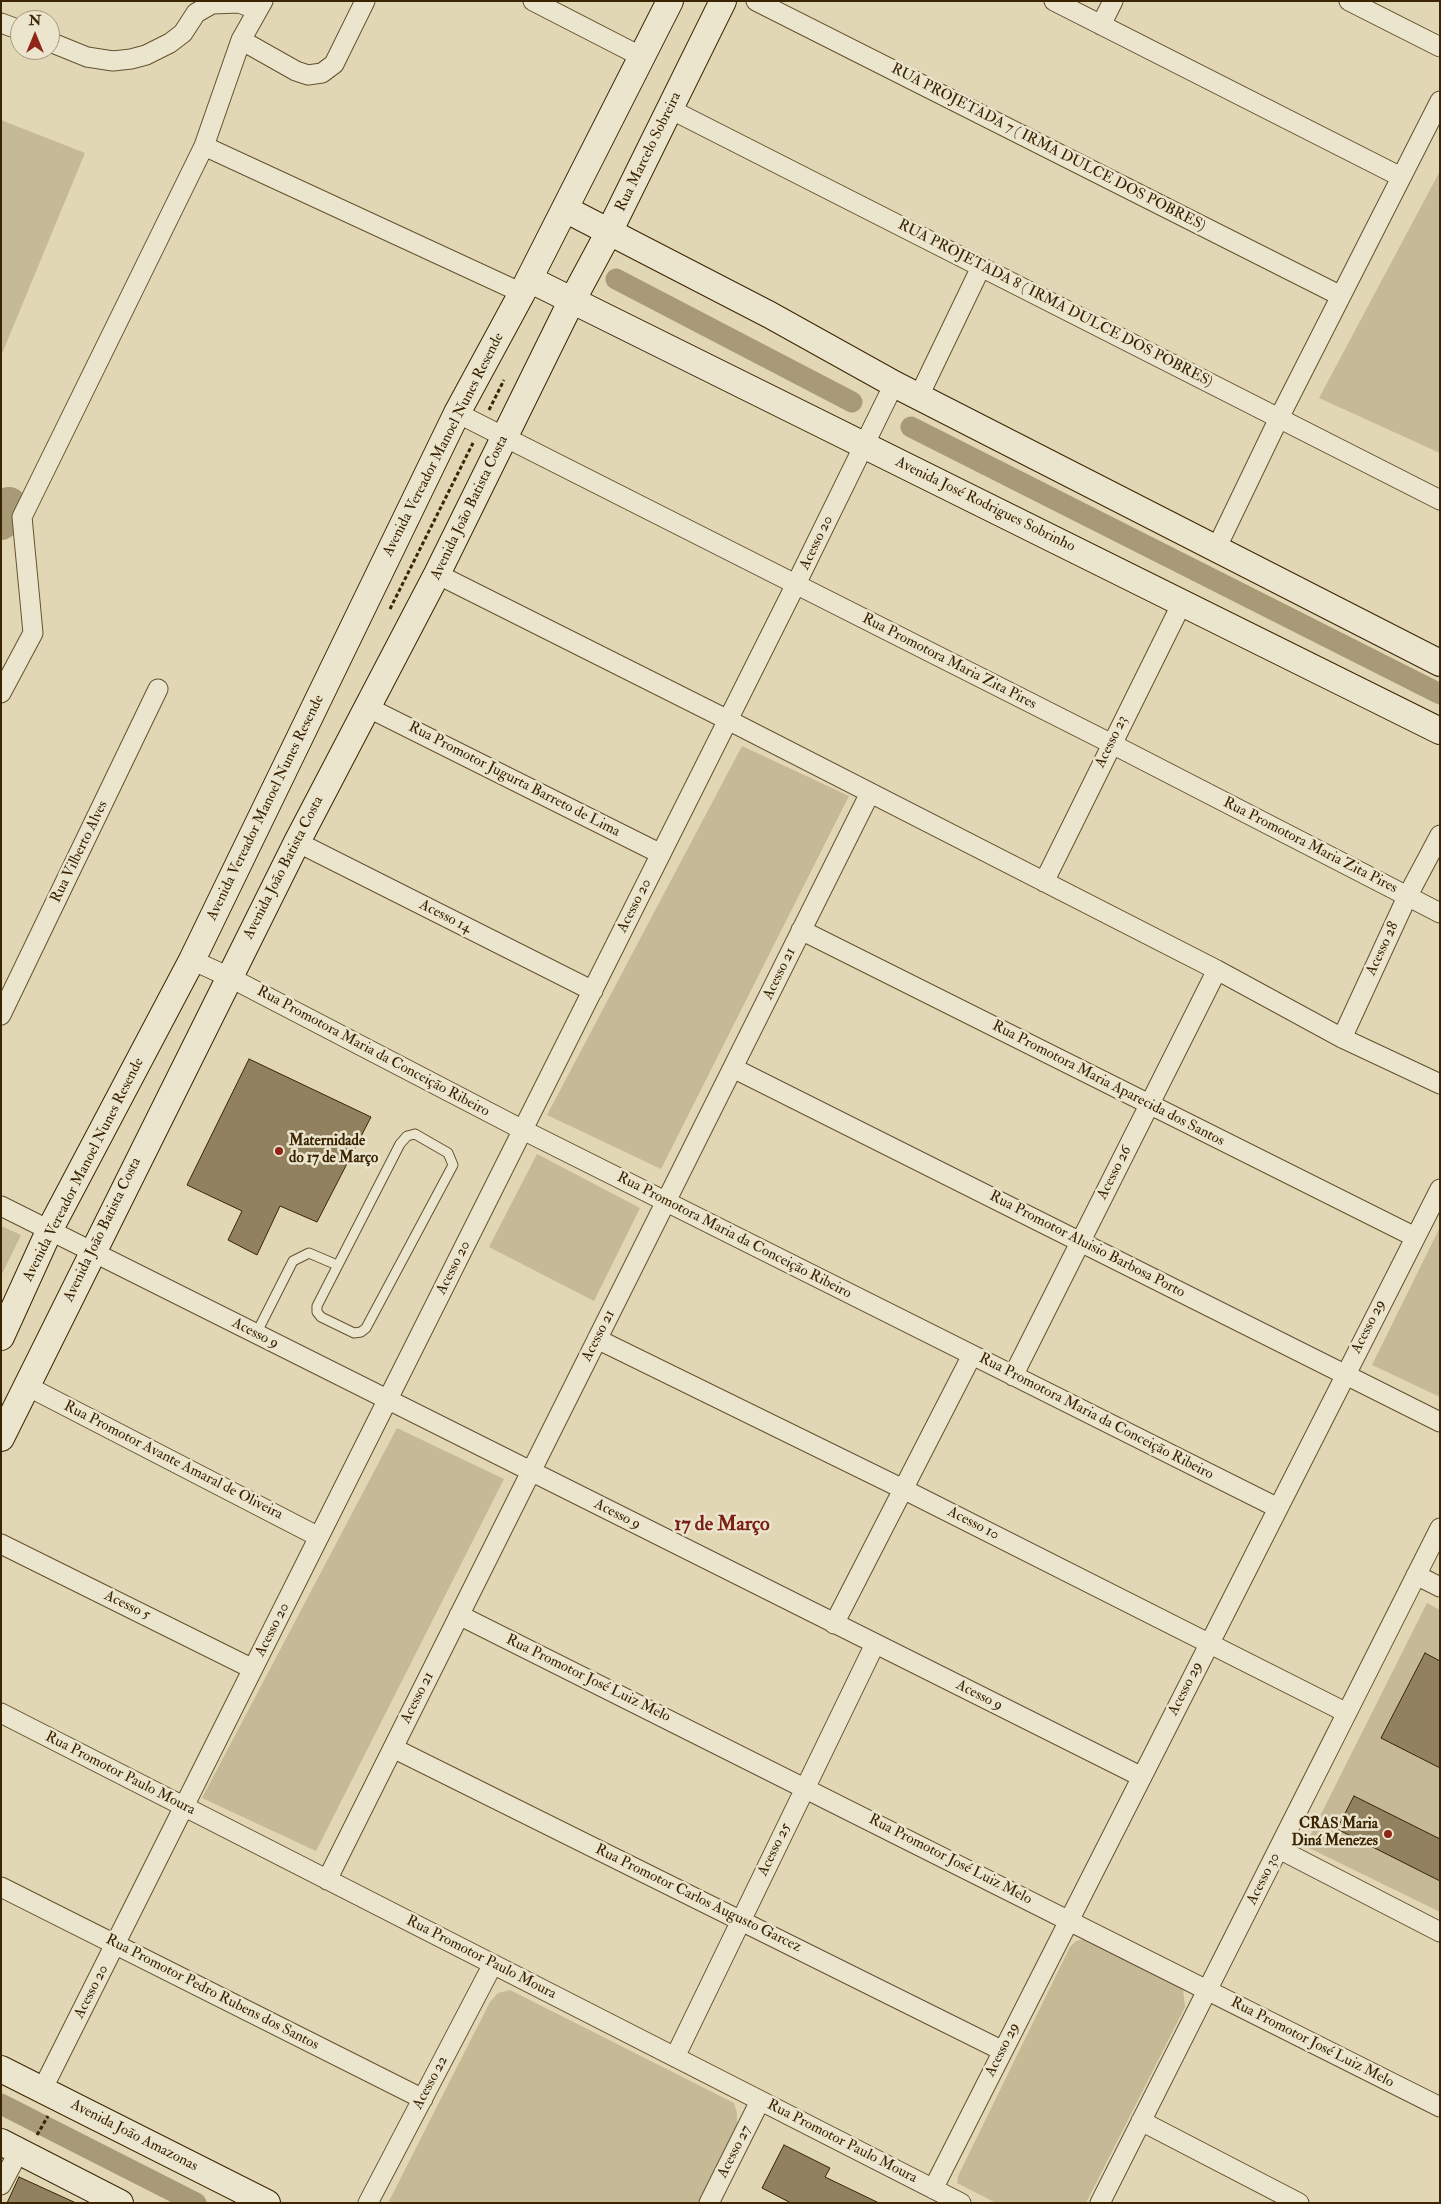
<!DOCTYPE html>
<meta charset="utf-8">
<style>
body{margin:0}
#map{position:relative;width:1441px;height:2204px;overflow:hidden;background:#e1d7b4;font-family:"IM FELL Double Pica",serif}
canvas{display:block}
.frame{position:absolute;inset:0;border:2px solid #3a2402;pointer-events:none}
.north{position:absolute;left:10px;top:10px;width:50px;height:50px;box-sizing:border-box;background:#ece5ce;border:1px solid #a5987c;border-radius:50%;rotate:0deg;font-size:14px;font-weight:700;line-height:20px;text-align:center;color:#3a2402}
.north::after{content:'';display:block;margin:auto;width:18px;height:22px;background:#8f2418;clip-path:polygon(50% 0,100% 100%,50% 72%,0 100%)}
</style>
<div id="map">
<canvas width="1441" height="2204"></canvas>
<div class="frame"></div>
<div class="north">N</div>
</div>
<script>
const context = document.querySelector('canvas').getContext('2d');
context.lineJoin = 'round';
function fill(path, color) {
  context.fillStyle = color;
  context.fill(path, 'evenodd');
}
function shape(rows) {
  const path = new Path2D();
  for (const r of rows) {
    path.moveTo(r[0], r[1]);
    for (let i = 2; i < r.length; i += 2) path.lineTo(r[i], r[i + 1]);
  }
  return path;
}
function trace(path, color, width, dash) {
  context.strokeStyle = color;
  context.lineWidth = width;
  context.lineCap = dash ? 'butt' : 'round';
  context.setLineDash(dash || []);
  context.stroke(path);
}
function drawText(font, color, halo, rows, align = 'center') {
  context.font = font + ' "IM FELL Double Pica",serif';
  context.lineWidth = 5;
  context.setLineDash([]);
  context.textBaseline = 'middle';
  context.strokeStyle = halo;
  context.fillStyle = color;
  for (const [text, x, y, turn = 0] of rows) {
    context.save();
    context.translate(x, y);
    context.rotate((+turn || 0) * Math.PI / 180);
    context.textAlign = isNaN(turn) ? turn : align;
    if (halo) context.strokeText(text, 0, 0);
    context.fillText(text, 0, 0);
    context.restore();
  }
}
const green = shape([
 [1,120,85,153,1,356],
 [1440,171,1440,453,1319,398],
 [742,746,849,796,661,1169,547,1115],
 [537,1154,640,1208,594,1301,489,1247],
 [1,1226,21,1235,1,1276],
 [1440,1227,1440,1397,1372,1365],
 [397,1428,504,1479,316,1851,202,1798],
 [1427,1603,1440,1610,1440,1912,1305,1846],
 [1085,1939,1183,1989,1185,2007,1086,2203,996,2203,957,2183,958,2176,1070,1947,1076,1941],
 [510,1990,734,2103,737,2113,737,2126,698,2203,388,2203,490,2002,498,1993]
]);
const canal = shape([
 [616,279,852,402],
 [911,427,1440,694],
 [1,2104,196,2203]
]);
const river = shape([
 [1,522,9,505]
]);
const building = shape([
 [249,1059,371,1117,317,1222,280,1206,257,1255,228,1240,242,1211,187,1185,249,1059],
 [1425,1653,1440,1661,1440,1768,1381,1738,1425,1653],
 [1354,1796,1440,1839,1440,1881,1337,1829,1354,1796],
 [784,2145,830,2168,825,2177,879,2203,791,2203,762,2188,784,2145],
 [19,2177,76,2203,7,2203,19,2177]
]);
const path = shape([
 [489,410,504,380],
 [390,609,473,443],
 [37,2135,48,2116]
]);
const lane = shape([
 [415,1134,448,1153,453,1165,366,1328,361,1332,354,1333,321,1317,317,1312,317,1306,400,1144,407,1136,415,1134],
 [256,1334,293,1261,309,1253,337,1265]
]);
const street = shape([
 [533,1,642,57],
 [756,1,1341,296],
 [1054,1,1401,177],
 [1349,1,1440,47],
 [1,23,20,30],
 [1101,25,1113,1],
 [241,40,296,71,308,75,322,73,334,64,365,1],
 [50,42,87,57,113,61,131,59,146,55,170,43,183,33,196,13,212,4,239,3,258,10],
 [670,109,1440,500],
 [204,146,522,293],
 [919,396,981,267],
 [457,413,1112,744,1440,913],
 [1216,549,1279,418,1440,101],
 [437,574,728,720,1217,970,1342,1038,1440,1084],
 [1,693,33,633,22,517,204,146,241,40,263,1],
 [367,707,661,854],
 [297,842,593,991],
 [1044,882,1182,603],
 [801,930,1415,1237],
 [192,960,229,977,523,1130,1278,1508],
 [1,1015,158,689],
 [1342,1038,1407,897,1440,835],
 [733,1068,1440,1422],
 [1,1206,1142,1777],
 [597,1339,903,1489,1347,1713],
 [1013,1376,1217,970],
 [27,1386,319,1537],
 [1,1544,253,1669],
 [1416,1575,1440,1587],
 [459,1615,1440,2107],
 [834,1624,972,1355],
 [1,1713,961,2203],
 [393,1748,1003,2051],
 [1279,1849,1440,1932],
 [327,1880,870,793],
 [1,1887,423,2099],
 [675,2057,875,1644],
 [42,2090,796,584,894,384],
 [1141,2121,1299,2203],
 [1,2185,19,2151],
 [933,2189,1440,1189],
 [368,2203,493,1964],
 [709,2203,760,2101],
 [1100,2203,1440,1528]
]);
const secondary = shape([
 [565,209,770,315,894,384,1440,663],
 [529,279,1440,731],
 [1,1337,50,1229,192,960,457,413,522,293,670,1],
 [1,1438,297,842,437,574,566,312,609,232,723,1],
 [1,2069,267,2203],
 [1,2142,120,2203]
]);
const markers = [
 [279,1151,5,"#8f2418"],
 [1388,1834,5,"#8f2418"]
];
const streetNames = [
 ["RUA PROJETADA 7 ( IRMA DULCE DOS POBRES)",1048,148,27],
 ["Rua Marcelo Sobreira",649,152,-64],
 ["RUA PROJETADA 8 ( IRMA DULCE DOS POBRES)",1055,304,27],
 ["Avenida Vereador Manoel Nunes Resende",444,445,-63],
 ["Avenida José Rodrigues Sobrinho",985,505,26],
 ["Avenida João Batista Costa",470,508,-64],
 ["Acesso 20",817,543,-64],
 ["Rua Promotora Maria Zita Pires",949,662,27],
 ["Acesso 23",1112,742,-64],
 ["Rua Promotor Jugurta Barreto de Lima",514,780,27],
 ["Avenida Vereador Manoel Nunes Resende",266,808,-64],
 ["Rua Promotora Maria Zita Pires",1310,846,27],
 ["Rua Vilberto Alves",80,852,-64],
 ["Avenida João Batista Costa",284,868,-63],
 ["Acesso 20",635,906,-63],
 ["Acesso 14",445,917,27],
 ["Acesso 28",1383,949,-65],
 ["Acesso 21",780,974,-64],
 ["Rua Promotora Maria da Conceição Ribeiro",373,1052,28],
 ["Rua Promotora Maria Aparecida dos Santos",1108,1084,27],
 ["Avenida Vereador Manoel Nunes Resende",84,1170,-63],
 ["Acesso 26",1115,1173,-63],
 ["Avenida João Batista Costa",103,1230,-64],
 ["Rua Promotora Maria da Conceição Ribeiro",734,1236,27],
 ["Rua Promotor Aluisio Barbosa Porto",1087,1245,27],
 ["Acesso 20",454,1268,-63],
 ["Acesso 29",1369,1327,-63],
 ["Acesso 9",255,1334,27],
 ["Acesso 21",599,1336,-63],
 ["Rua Promotora Maria da Conceição Ribeiro",1096,1417,27],
 ["Rua Promotor Avante Amaral de Oliveira",173,1461,27],
 ["Acesso 9",617,1515,27],
 ["Acesso 10",973,1524,27],
 ["Acesso 5",127,1606,26],
 ["Acesso 20",273,1630,-63],
 ["Rua Promotor José Luiz Melo",588,1679,26],
 ["Acesso 29",1186,1689,-63],
 ["Acesso 9",979,1696,27],
 ["Acesso 21",418,1698,-63],
 ["Rua Promotor Paulo Moura",120,1774,27],
 ["Acesso 25",775,1850,-64],
 ["Rua Promotor José Luiz Melo",950,1860,27],
 ["Acesso 30",1264,1879,-63],
 ["Rua Promotor Carlos Augusto Garcez",698,1899,26],
 ["Rua Promotor Paulo Moura",481,1958,27],
 ["Acesso 20",92,1992,-63],
 ["Rua Promotor Pedro Rubens dos Santos",212,1993,27],
 ["Rua Promotor José Luiz Melo",1312,2043,27],
 ["Acesso 29",1003,2050,-63],
 ["Acesso 22",431,2083,-62],
 ["Avenida João Amazonas",134,2136,27],
 ["Rua Promotor Paulo Moura",842,2142,27],
 ["Acesso 27",735,2152,-63]
];
const poiNames = [
 ["Maternidade",289,1142],
 ["do 17 de Março",289,1159],
 ["CRAS Maria",1378,1825,"right"],
 ["Diná Menezes",1378,1842,"right"]
];
const districtNames = [
 ["17 de Março",722,1526]
];
fill(green, '#c5b996');
trace(canal, '#a89a77', 21);
trace(river, '#a89a77', 36);
fill(building, '#91815f');
trace(building, '#3a2402', 1);
trace(lane, '#64512e', 11);
trace(street, '#64512e', 21);
trace(secondary, '#3a2402', 28);
trace(path, '#3a2402', 3, [4, 2.5]);
trace(lane, '#ece5ce', 9);
trace(street, '#ece5ce', 19);
trace(secondary, '#ece5ce', 26);
for (const [x, y, r, color] of markers) {
  const dot = new Path2D();
  dot.arc(x, y, r, 0, 2 * Math.PI);
  context.fillStyle = color;
  context.fill(dot);
  trace(dot, '#ece5ce', 2);
}
drawText('15px', '#3a2402', '#ece5ce', streetNames);
drawText('bold 15px', '#3a2402', '#ece5ce', poiNames, 'left');
drawText('bold 20px', '#7a1f14', '#ece5ce', districtNames);
</script>
